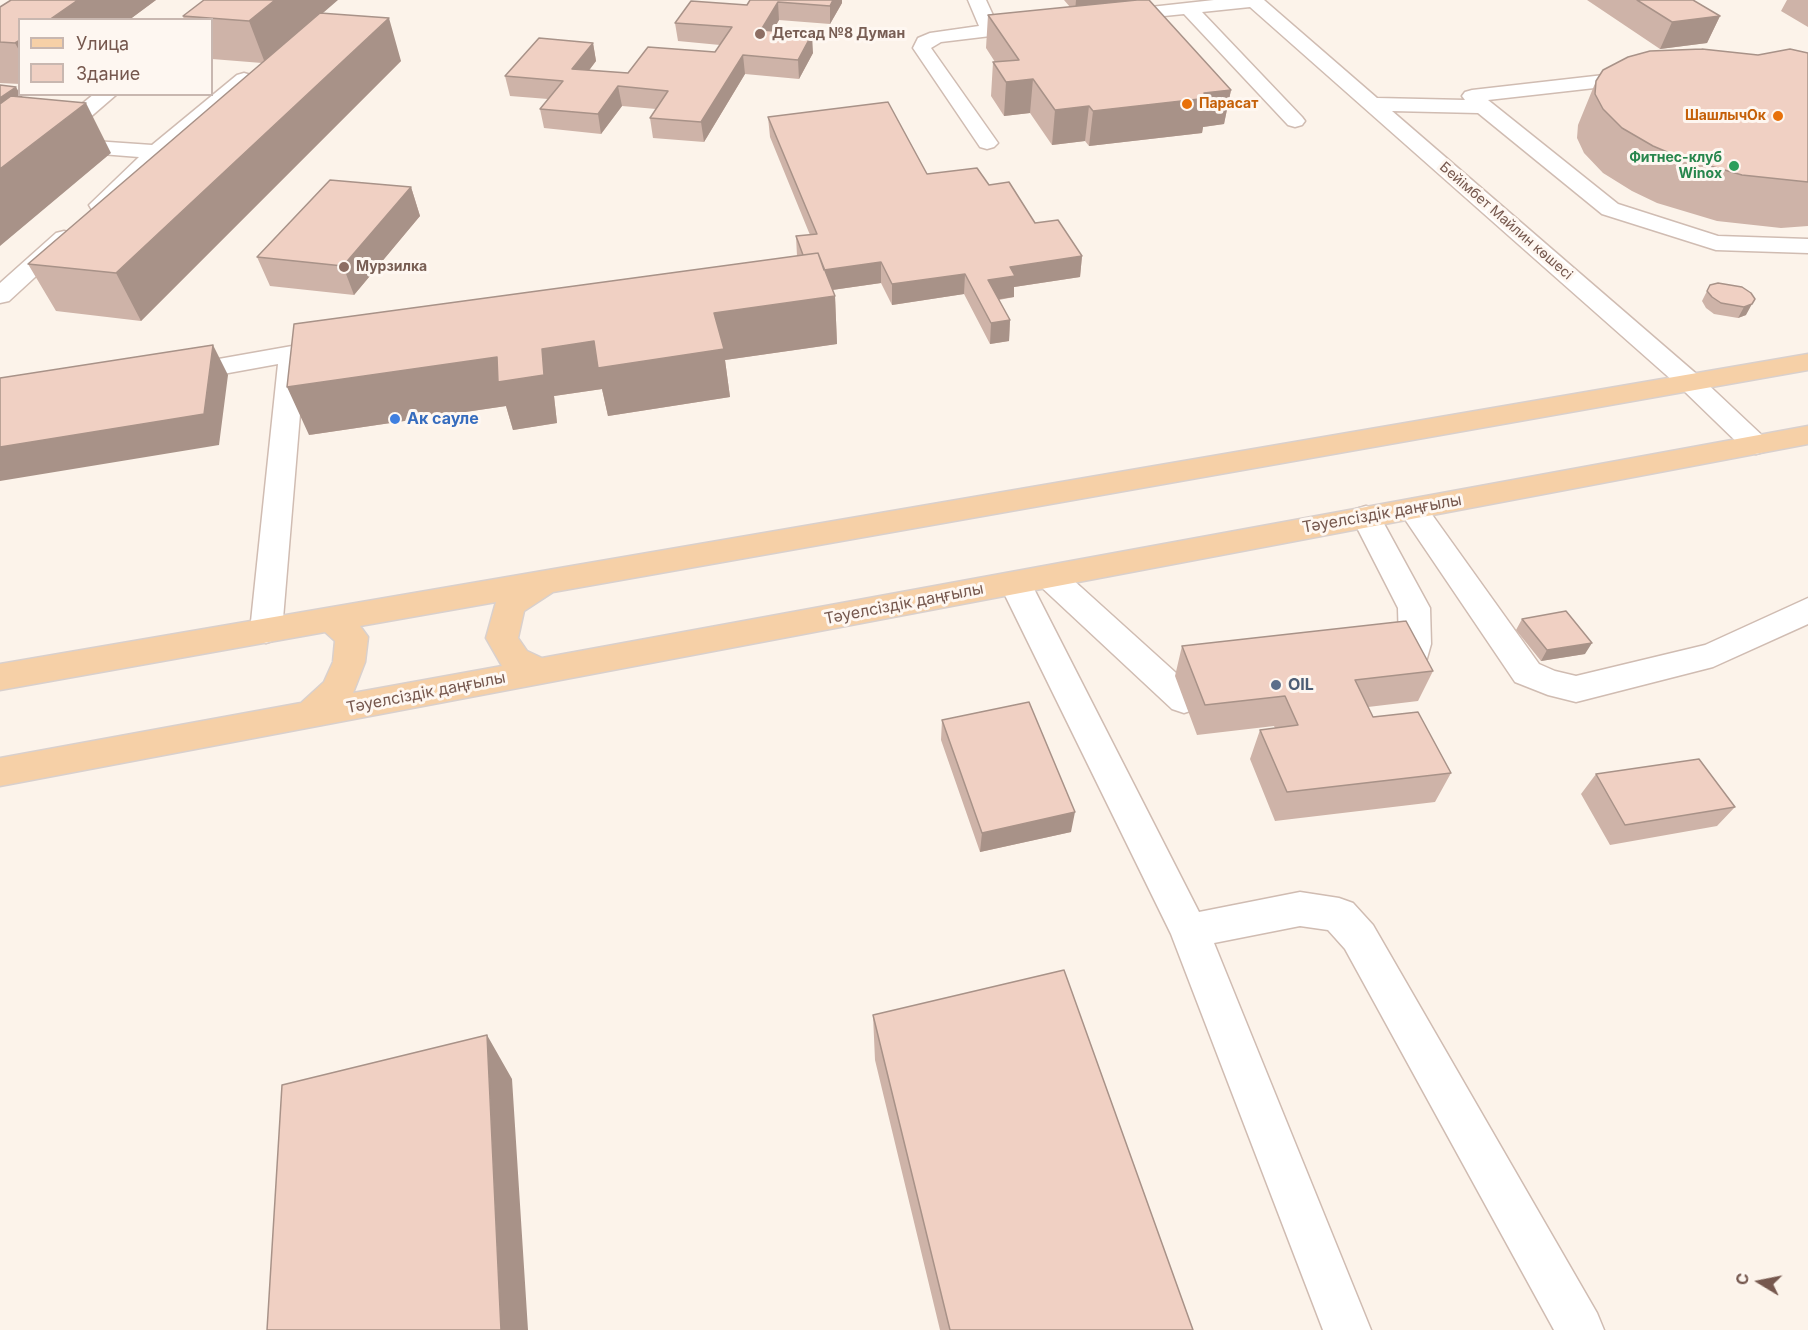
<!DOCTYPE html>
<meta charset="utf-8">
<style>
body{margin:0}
#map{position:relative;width:1808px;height:1330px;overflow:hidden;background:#fcf3ea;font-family:Inter,sans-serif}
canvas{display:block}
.legend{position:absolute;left:18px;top:18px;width:195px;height:78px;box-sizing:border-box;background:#fef7f1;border:2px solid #c8b7b0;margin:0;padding:8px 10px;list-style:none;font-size:18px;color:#76584e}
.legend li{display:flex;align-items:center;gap:12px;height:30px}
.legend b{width:30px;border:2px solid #c8b7b0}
.north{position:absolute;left:1730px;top:1252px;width:60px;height:60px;-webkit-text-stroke:4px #fef7f1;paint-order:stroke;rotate:280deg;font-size:16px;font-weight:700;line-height:24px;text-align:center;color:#76584e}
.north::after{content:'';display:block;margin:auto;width:21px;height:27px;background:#76584e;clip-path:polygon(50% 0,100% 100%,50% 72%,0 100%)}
</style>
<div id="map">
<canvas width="1808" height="1330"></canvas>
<ul class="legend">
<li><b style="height:8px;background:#f6d0a7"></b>Улица</li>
<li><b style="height:16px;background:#f0d0c3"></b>Здание</li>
</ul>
<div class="north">С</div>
</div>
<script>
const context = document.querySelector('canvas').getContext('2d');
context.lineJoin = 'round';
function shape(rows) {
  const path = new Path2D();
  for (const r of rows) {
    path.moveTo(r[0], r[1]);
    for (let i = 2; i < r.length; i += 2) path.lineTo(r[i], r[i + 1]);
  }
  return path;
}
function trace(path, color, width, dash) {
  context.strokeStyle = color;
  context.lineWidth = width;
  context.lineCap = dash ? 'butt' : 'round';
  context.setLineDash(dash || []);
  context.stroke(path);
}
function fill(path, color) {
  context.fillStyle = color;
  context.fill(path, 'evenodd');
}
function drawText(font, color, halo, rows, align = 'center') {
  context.font = font + ' Inter,sans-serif';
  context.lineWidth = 6;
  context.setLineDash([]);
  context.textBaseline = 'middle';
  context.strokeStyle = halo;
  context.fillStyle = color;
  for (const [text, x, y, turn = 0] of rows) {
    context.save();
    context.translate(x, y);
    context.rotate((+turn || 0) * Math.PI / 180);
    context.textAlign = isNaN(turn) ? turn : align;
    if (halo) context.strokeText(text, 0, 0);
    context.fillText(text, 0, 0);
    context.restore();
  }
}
const minor = shape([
 [968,0,986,0,997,24,1032,19,1038,21,1041,25,1038,29,1032,31,941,42,931,48,998,143,994,147,987,149,980,147,913,48,918,38,930,33,979,26,968,0],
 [1214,0,1264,0,1377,98,1465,100,1462,96,1465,92,1472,90,1639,71,1646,73,1649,77,1646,81,1639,83,1488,100,1618,204,1718,236,1808,239,1808,253,1716,250,1602,214,1478,113,1392,111,1700,377,1766,439,1770,445,1766,451,1756,454,1746,451,1682,389,1250,7,1202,12,1302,117,1305,121,1302,125,1295,127,1288,125,1184,14,1114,21,1108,20,1105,16,1108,12,1114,11,1214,0],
 [244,73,251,75,254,79,251,83,165,157,108,210,100,212,92,210,89,205,139,157,0,146,0,134,45,137,48,132,94,94,117,94,65,139,152,145,237,75,244,73],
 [64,231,72,233,76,238,72,243,9,301,0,303,0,283,56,233,64,231],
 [292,346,301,349,305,354,282,631,277,639,266,643,255,639,250,631,278,364,179,382,170,380,166,374,170,368,179,366,292,346],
 [1413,499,1423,502,1539,664,1555,671,1576,676,1705,645,1808,598,1808,624,1713,667,1576,702,1548,695,1515,682,1398,509,1403,502,1413,499],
 [1366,506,1376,509,1430,608,1431,644,1422,676,1417,685,1405,689,1393,685,1388,676,1399,644,1398,608,1351,516,1356,509,1366,506],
 [1050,566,1061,569,1196,691,1201,700,1196,709,1184,713,1172,709,1039,585,1035,577,1039,569,1050,566],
 [1015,572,1026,575,1031,583,1199,912,1300,892,1339,898,1353,903,1373,925,1597,1313,1604,1330,1554,1330,1345,949,1328,930,1300,926,1214,943,1371,1330,1323,1330,1171,934,999,583,1004,575,1015,572]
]);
const major = shape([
 [1808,354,1808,370,553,592,524,611,518,638,527,651,542,658,1808,426,1808,444,0,786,0,758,301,703,324,682,333,662,335,641,325,632,0,690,0,664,1808,354],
 [496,602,486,638,502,666,353,693,365,662,368,637,360,626,496,602]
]);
const wall = shape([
 [11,0,156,0,129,20,20,20,20,84,0,83,0,7],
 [750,0,842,0,842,3,830,24,779,20,773,31,813,53,799,79,745,74,704,142,653,138,650,118,656,109,622,106,601,134,544,128,540,109,548,99,510,96,505,76,593,43,596,61,589,70,628,73,715,52,720,45,678,41,675,23,747,5],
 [1064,0,1149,0,1231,90,1224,124,1203,127,1202,133,1089,146,1085,141,1052,145,1030,113,1004,116,991,96,993,62,995,62,986,48,988,15,1070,7],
 [1587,0,1693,0,1720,16,1707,43,1660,49],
 [1787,0,1808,0,1808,27,1781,11],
 [323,13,401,61,141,321,56,311,28,264,262,63,212,59,212,20,184,20,183,16],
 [1808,53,1808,226,1781,228,1717,221,1657,203,1632,191,1603,173,1584,153,1577,138,1578,125,1596,81,1758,55],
 [768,117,927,174,989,185,1035,223,1082,256,1080,277,1014,287,1014,297,999,300,1010,320,1009,341,990,344,964,294,892,305,881,283,832,290,835,296,837,344,725,360,730,397,608,416,602,389,554,396,557,423,513,430,506,406,309,435,797,256,796,236,810,235,770,137],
 [411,187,420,216,354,295,270,286,257,257],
 [1710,285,1742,287,1746,315,1738,318,1714,314,1706,308,1702,301],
 [1522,619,1585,654,1541,661,1516,630],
 [1182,646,1433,671,1418,701,1368,707,1373,717,1451,773,1435,802,1275,821,1250,759,1260,730,1275,728,1274,726,1197,735,1175,676],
 [942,720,1071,832,980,852,941,740],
 [1596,774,1735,807,1717,826,1610,845,1581,794],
 [873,1015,1193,1330,940,1330,875,1060]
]);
const shadedWall = shape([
 [78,0,156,0,129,20,49,20],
 [275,0,338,0,265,63,249,21],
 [833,0,842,0,842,3,830,24,830,6],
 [1076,0,1140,0,1075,12],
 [778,2,779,20,762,49,761,30],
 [1720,16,1707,43,1660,49,1672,22],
 [389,18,401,61,141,321,116,273],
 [812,34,813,53,799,79,798,60],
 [20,40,20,52,15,43],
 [593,43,596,61,576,88,572,69],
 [743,55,745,74,704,142,701,122],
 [1033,79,1030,113,1004,116,1006,82],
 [618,86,622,106,601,134,598,114],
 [16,87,20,94,21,94,27,106,0,110,0,98],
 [1231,90,1224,124,1203,127,1202,133,1089,146,1093,111,1204,93],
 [86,103,111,153,0,246,0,169],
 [1089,106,1085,141,1052,145,1055,110],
 [411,187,420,216,354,295,343,266],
 [1082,256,1080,277,1014,287,1014,297,987,301,988,280,1010,267],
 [881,262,881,283,811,293,810,272],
 [965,274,964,294,892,305,892,284],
 [835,296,837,344,725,360,730,397,608,416,602,389,554,396,557,423,513,430,506,406,309,435,287,387,542,349,714,313],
 [1752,304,1746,315,1738,318,1744,307],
 [1010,320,1009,341,990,344,991,323],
 [213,345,228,375,219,445,0,481,0,447],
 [1592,643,1585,654,1541,661,1547,650],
 [1075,812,1071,832,980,852,982,833],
 [487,1035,512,1079,528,1330,501,1330]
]);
const building = shape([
 [11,0,78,0,49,20,20,20,20,40,15,43,0,42,0,7,11,0],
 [204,0,275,0,249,21,183,16,204,0],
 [750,0,833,0,830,6,778,2,761,30,812,34,798,60,743,55,701,122,650,118,668,91,618,86,598,114,540,109,563,81,505,76,539,38,593,43,572,69,628,73,648,47,715,52,732,27,675,23,691,1,747,5,750,0],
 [1137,0,1149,0,1231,90,1204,93,1208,98,1093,111,1089,106,1055,110,1033,79,1006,82,993,62,1019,60,988,15,1137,0],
 [1637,0,1693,0,1720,16,1672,22,1637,0],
 [320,13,389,18,116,273,28,264,320,13],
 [1702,49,1758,55,1790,49,1808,53,1808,182,1742,175,1679,157,1653,146,1622,128,1603,109,1595,94,1596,81,1603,70,1628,57,1650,51,1702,49],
 [0,85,16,87,0,98,0,85],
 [11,96,86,103,0,169,0,104,11,96],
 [888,102,927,174,977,168,989,185,1009,182,1035,223,1058,220,1082,256,1010,267,1015,276,988,280,1010,320,991,323,965,274,892,284,881,262,824,270,818,253,803,255,796,236,817,234,768,117,888,102],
 [330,180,411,187,343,266,257,257,330,180],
 [818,253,835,296,714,313,724,349,598,368,594,341,542,349,544,375,498,382,497,357,287,387,294,324,818,253],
 [1718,283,1742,287,1751,293,1755,299,1752,304,1744,307,1721,303,1712,297,1707,291,1710,285,1718,283],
 [213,345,204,414,0,447,0,378,213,345],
 [1566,611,1592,643,1547,650,1522,619,1566,611],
 [1406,621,1433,671,1355,680,1373,717,1418,712,1451,773,1287,792,1260,730,1298,725,1285,696,1205,705,1182,646,1406,621],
 [1029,702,1075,812,982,833,942,720,1029,702],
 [1699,759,1735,807,1625,825,1596,774,1699,759],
 [1064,970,1193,1330,950,1330,873,1015,1064,970],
 [487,1035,501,1330,267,1330,282,1085,487,1035]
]);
const markers = [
 [760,34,6,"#8d6e63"],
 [1187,104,6,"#e8710a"],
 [1778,116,6,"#e8710a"],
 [1734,166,6,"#2e9e5b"],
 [344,267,6,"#8d6e63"],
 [395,419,6,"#3f7fe0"],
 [1276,685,6,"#5c6f8a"]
];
const farEducationnames = [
 ["Детсад №8 Думан",772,34],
 ["Мурзилка",356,267]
];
const farFoodnames = [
 ["Парасат",1199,104],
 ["ШашлычОк",1766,116,"right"]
];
const farLeisurenames = [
 ["Фитнес-клуб",1722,158],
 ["Winox",1722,174]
];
const farStreetnames = [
 ["Бейімбет Майлин көшесі",1506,221,41]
];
const shopNames = [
 ["Ак сауле",407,419]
];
const streetNames = [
 ["Тәуелсіздік даңғылы",1382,514,-10],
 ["Тәуелсіздік даңғылы",904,604,-11],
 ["Тәуелсіздік даңғылы",426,693,-11]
];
const serviceNames = [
 ["OIL",1288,685]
];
trace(minor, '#d0bcb2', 3);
trace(major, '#d9d0cd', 3);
fill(minor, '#fff');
fill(major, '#f6d0a7');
fill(wall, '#ceb3a8');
fill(shadedWall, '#a89288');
fill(building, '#f0d0c3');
trace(building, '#a89288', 1.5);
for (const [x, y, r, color] of markers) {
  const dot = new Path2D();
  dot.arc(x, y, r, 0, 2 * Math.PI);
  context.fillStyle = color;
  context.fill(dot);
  trace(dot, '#fef7f1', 2);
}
drawText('bold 14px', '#785e54', '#fef7f1', farEducationnames, 'left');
drawText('bold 14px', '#c56008', '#fef7f1', farFoodnames, 'left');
drawText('bold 14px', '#27864d', '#fef7f1', farLeisurenames, 'right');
drawText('14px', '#76584e', '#fef7f1', farStreetnames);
drawText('bold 16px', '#366cbe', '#fef7f1', shopNames, 'left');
drawText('16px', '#76584e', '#fef7f1', streetNames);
drawText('bold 16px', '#4e5e75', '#fef7f1', serviceNames, 'left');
</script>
